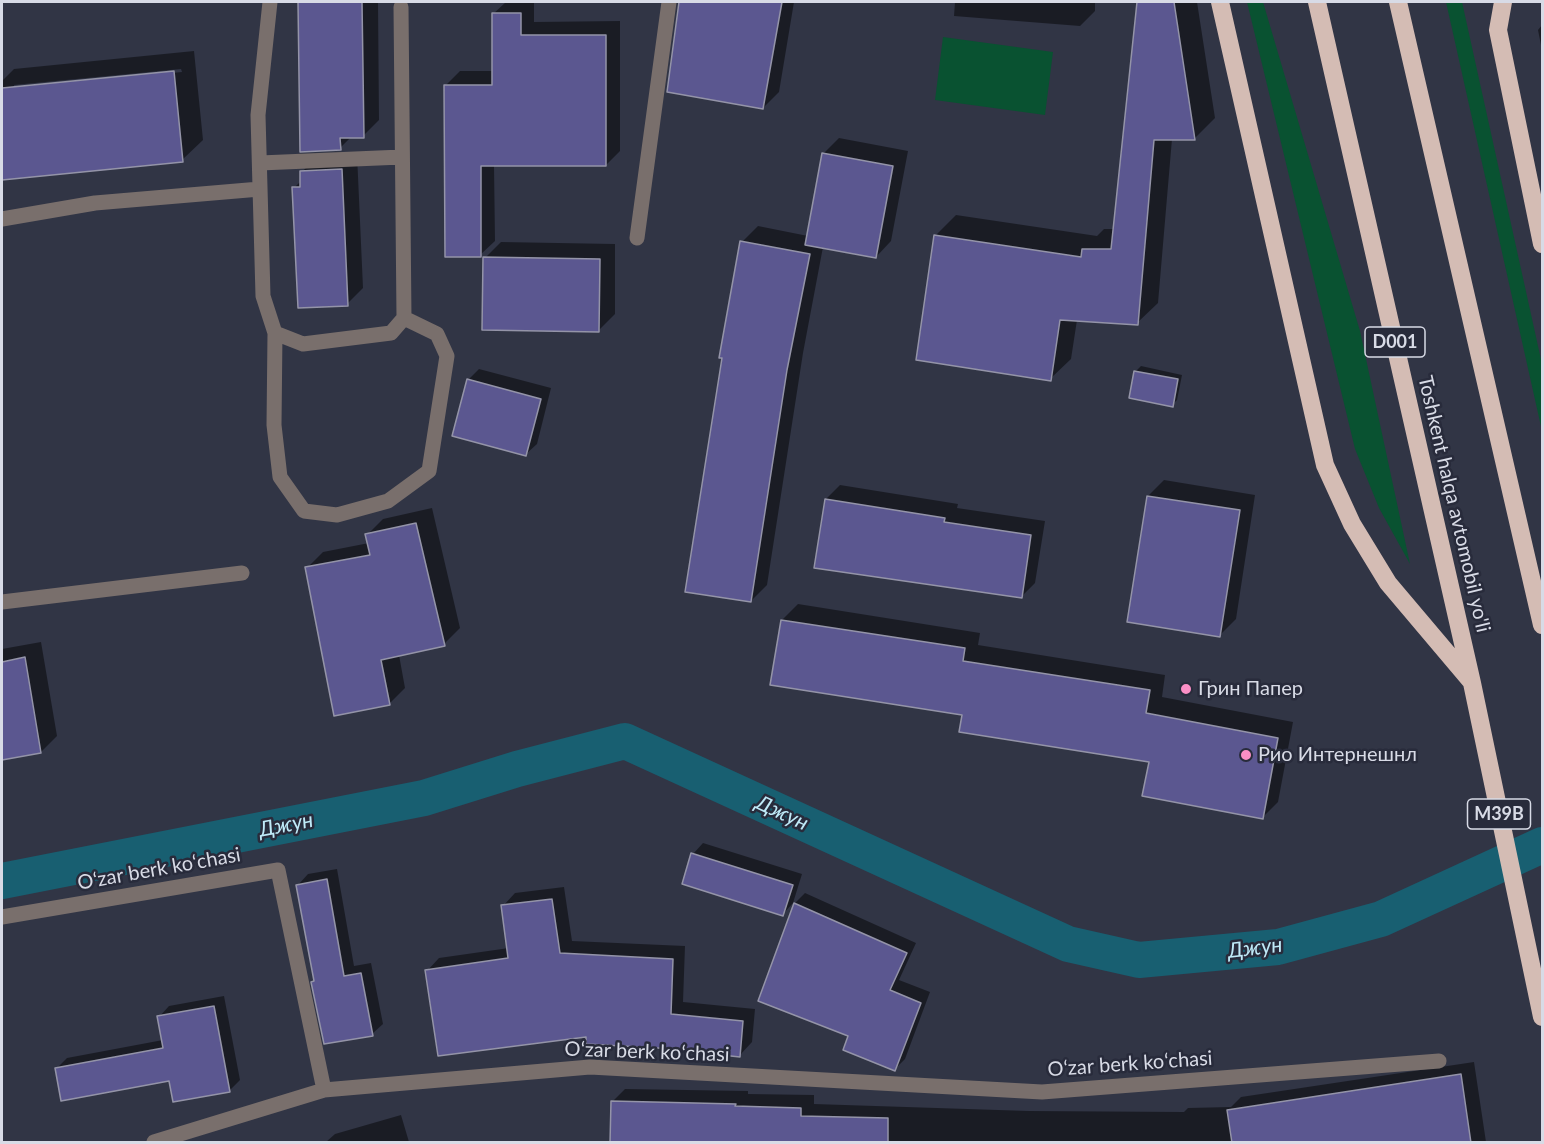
<!DOCTYPE html>
<meta charset="utf-8">
<style>
body{margin:0}
#map{position:relative;width:1544px;height:1144px;overflow:hidden;background:#313545;font-family:Lato,sans-serif}
canvas{display:block}
.frame{position:absolute;inset:0;border:3px solid #d8dbe6;pointer-events:none}
</style>
<div id="map">
<canvas width="1544" height="1144"></canvas>
<div class="frame"></div>
</div>
<script>
const context = document.querySelector('canvas').getContext('2d');
context.lineJoin = 'round';
function fill(path, color) {
  context.fillStyle = color;
  context.fill(path, 'evenodd');
}
function shape(rows) {
  const path = new Path2D();
  for (const r of rows) {
    path.moveTo(r[0], r[1]);
    for (let i = 2; i < r.length; i += 2) path.lineTo(r[i], r[i + 1]);
  }
  return path;
}
function trace(path, color, width, dash) {
  context.strokeStyle = color;
  context.lineWidth = width;
  context.lineCap = dash ? 'butt' : 'round';
  context.setLineDash(dash || []);
  context.stroke(path);
}
function drawText(font, color, halo, rows, align = 'center') {
  context.font = font + ' Lato,sans-serif';
  context.lineWidth = 5;
  context.setLineDash([]);
  context.textBaseline = 'middle';
  context.strokeStyle = halo;
  context.fillStyle = color;
  for (const [text, x, y, turn = 0] of rows) {
    context.save();
    context.translate(x, y);
    context.rotate((+turn || 0) * Math.PI / 180);
    context.textAlign = isNaN(turn) ? turn : align;
    if (halo) context.strokeText(text, 0, 0);
    context.fillText(text, 0, 0);
    context.restore();
  }
}
const green = shape([
 [1247,2,1263,2,1360,331,1410,564,1379,508,1355,449],
 [1446,2,1462,2,1542,364,1542,431],
 [943,37,1053,52,1045,115,935,100]
]);
const shadow = shape([
 [299,2,378,2,379,120,363,136,352,136,340,148,301,150],
 [506,2,534,2,534,22,620,21,620,151,606,165,494,165,495,241,480,255,445,86,460,71,493,71,493,14],
 [680,2,794,2,779,92,763,108,668,91],
 [955,2,1095,2,1095,11,1080,26,954,16],
 [1138,2,1197,2,1215,118,1195,138,1172,139,1158,303,1137,323,1077,320,1071,359,1050,379,935,236,956,215,1097,236,1104,229,1115,229],
 [1542,25,1542,50,1538,30],
 [194,51,203,140,182,160,2,178,2,81,14,69],
 [181,69,182,72,14,88,14,85],
 [839,138,908,151,891,241,876,257,823,247,803,353,767,585,751,601,742,242,758,226,808,236,823,154],
 [357,154,363,288,347,304,294,188,302,180,302,172,317,156],
 [501,242,615,244,615,314,599,330,485,258],
 [1141,366,1182,375,1177,400,1172,405,1136,371],
 [479,369,551,388,537,444,526,454,468,380],
 [1164,480,1255,495,1236,619,1220,635,1148,496],
 [840,485,958,504,957,508,1045,521,1035,583,1021,597,826,499],
 [432,508,460,628,444,644,399,655,405,688,389,704,307,568,323,552,369,543,367,535,383,519],
 [798,604,980,633,978,645,1165,675,1162,697,1293,722,1278,802,1262,818,1150,761,964,714,782,620],
 [41,642,57,736,41,752,2,758,2,649],
 [703,843,802,874,793,903,783,914,693,854],
 [337,869,354,966,371,963,383,1024,372,1034,315,980,298,885,308,874],
 [564,887,572,941,685,946,683,1002,755,1009,752,1042,740,1055,587,1035,427,971,439,958,509,948,503,906,515,893],
 [805,893,916,943,899,980,930,992,905,1059,895,1069,850,1035,760,1000,795,903],
 [224,996,240,1080,229,1091,170,1080,57,1068,67,1058,163,1040,159,1017,169,1006],
 [1474,1062,1486,1142,611,1142,612,1102,625,1089,748,1091,748,1094,814,1095,814,1104,1029,1111,1184,1112,1188,1108,1231,1107,1241,1097],
 [401,1115,409,1142,326,1142,335,1134]
]);
const canal = shape([
 [2,881,424,798,517,769,625,741,1068,944,1139,960,1278,947,1381,919,1542,845]
]);
const building = shape([
 [298,2,362,2,364,138,340,138,341,150,300,152,298,2],
 [679,2,782,2,763,109,667,92,679,2],
 [1137,2,1174,2,1195,140,1154,140,1138,325,1060,320,1051,381,916,360,934,235,1081,257,1082,249,1111,249,1137,2],
 [492,13,521,13,521,35,606,35,606,166,481,166,481,257,445,257,444,85,492,85,492,13],
 [174,71,183,162,2,180,2,88,174,71],
 [822,153,893,166,876,258,805,245,822,153],
 [342,169,348,306,298,308,292,187,300,187,300,171,342,169],
 [740,241,810,254,787,370,751,602,685,592,722,358,719,358,740,241],
 [483,257,600,259,599,332,482,330,483,257],
 [1134,371,1178,379,1173,407,1129,398,1134,371],
 [467,379,541,399,526,456,452,436,467,379],
 [1147,496,1240,510,1220,637,1127,622,1147,496],
 [825,499,945,518,944,522,1031,535,1022,598,814,568,825,499],
 [416,523,445,646,381,660,390,705,334,716,305,567,370,555,365,534,416,523],
 [781,620,965,648,963,661,1150,690,1146,713,1278,738,1263,819,1142,796,1149,762,959,732,962,715,770,685,781,620],
 [25,657,41,753,2,760,2,662,25,657],
 [691,853,793,885,783,916,682,884,691,853],
 [327,879,344,976,361,973,373,1036,324,1044,311,982,314,981,296,885,327,879],
 [552,899,560,953,673,959,671,1014,743,1021,740,1057,675,1050,675,1049,586,1044,586,1037,438,1056,425,970,508,958,501,905,552,899],
 [794,903,907,953,890,990,921,1003,895,1071,843,1050,848,1036,758,1001,794,903],
 [214,1006,230,1092,173,1102,169,1081,61,1101,55,1068,163,1048,157,1016,214,1006],
 [1461,1074,1471,1143,1232,1143,1227,1110,1461,1074],
 [611,1101,736,1104,735,1106,801,1108,801,1116,888,1118,888,1143,610,1143,611,1101]
]);
const minor = shape([
 [270,2,258,115,263,296,275,333,303,344,391,333,404,318,401,7],
 [260,163,402,157],
 [2,219,95,203,260,189],
 [637,238,669,2],
 [275,333,274,425,280,477,304,511,337,515,388,501,429,471,447,356,437,334,404,318],
 [2,602,242,573],
 [2,917,278,870,324,1090],
 [154,1142,324,1090,590,1067,1042,1092,1439,1061]
]);
const highway = shape([
 [1220,2,1325,465,1352,524,1388,583,1470,680],
 [1317,2,1472,683,1542,1017],
 [1398,2,1542,625],
 [1503,2,1498,30,1542,244]
]);
const markers = [
 [1186,689,6,"#fb8fc6"],
 [1246,755,6,"#fb8fc6"]
];
const shields = [
 [1395,342,60],
 [1499,814,63]
];
const shieldNames = [
 ["D001",1395,342],
 ["M39B",1499,814]
];
const streetNames = [
 ["Toshkent halqa avtomobil yo'li",1454,504,77],
 ["Oʻzar berk koʻchasi",159,869,-10],
 ["Oʻzar berk koʻchasi",647,1052,2],
 ["Oʻzar berk koʻchasi",1130,1064,-4]
];
const poiNames = [
 ["Грин Папер",1198,689],
 ["Рио Интернешнл",1258,755]
];
const waterNames = [
 ["Джун",782,813,25],
 ["Джун",286,825,-11],
 ["Джун",1255,948,-7]
];
fill(green, '#095231');
fill(shadow, '#0007');
trace(canal, '#185f71', 36);
fill(building, '#5b5790');
trace(building, '#9494a8', 1.5);
trace(minor, '#796f6c', 15);
trace(highway, '#d4bcb4', 18);
for (const [x, y, r, color] of markers) {
  const dot = new Path2D();
  dot.arc(x, y, r, 0, 2 * Math.PI);
  context.fillStyle = color;
  context.fill(dot);
  trace(dot, '#282b3b', 2);
}
for (const [x, y, w] of shields) {
  const box = new Path2D();
  box.roundRect(x - w / 2, y - 15, w, 30, 4.5);
  context.fillStyle = '#282b3b';
  context.fill(box);
  trace(box, '#d8dbe6', 1.5);
}
drawText('bold 18px', '#d8dbe6', null, shieldNames);
drawText('20px', '#d8dbe6', '#282b3b', streetNames);
drawText('20px', '#d8dbe6', '#282b3b', poiNames, 'left');
drawText('italic 21px', '#bfeaf8', '#282b3b', waterNames);
</script>
